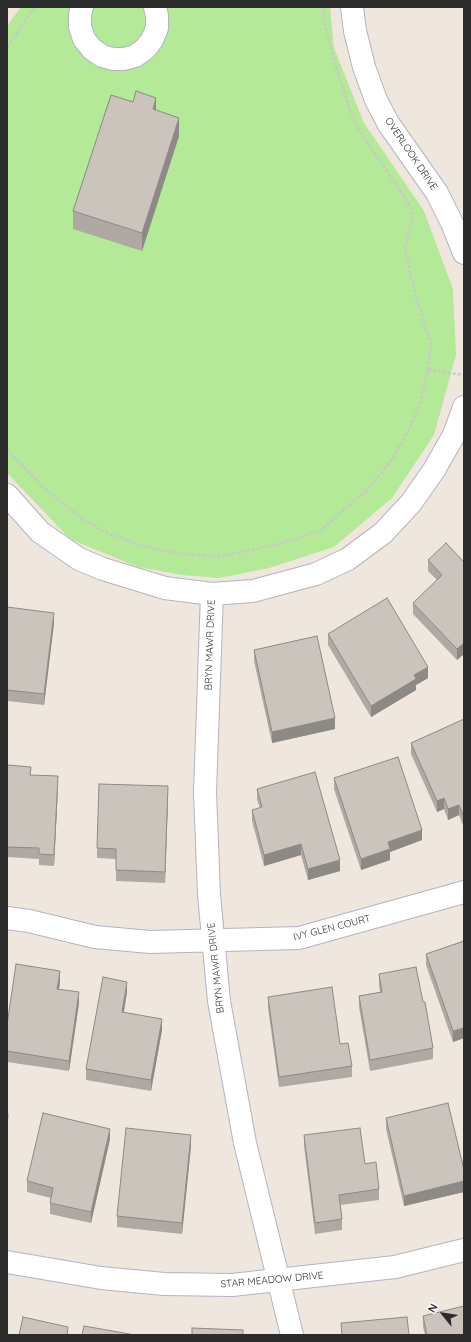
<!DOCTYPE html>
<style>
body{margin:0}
#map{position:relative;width:471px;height:1342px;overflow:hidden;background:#efe7de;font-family:Quicksand,sans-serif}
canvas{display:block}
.frame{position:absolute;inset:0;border:8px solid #2c2c2c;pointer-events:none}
.north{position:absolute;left:423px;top:1294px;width:40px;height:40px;-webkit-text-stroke:3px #fff;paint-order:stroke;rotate:300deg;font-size:11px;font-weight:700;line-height:16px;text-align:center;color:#2c2c2c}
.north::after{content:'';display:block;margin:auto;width:14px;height:18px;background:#2c2c2c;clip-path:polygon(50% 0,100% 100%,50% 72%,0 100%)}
</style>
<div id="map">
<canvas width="471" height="1342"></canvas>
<div class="frame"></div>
<div class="north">N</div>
</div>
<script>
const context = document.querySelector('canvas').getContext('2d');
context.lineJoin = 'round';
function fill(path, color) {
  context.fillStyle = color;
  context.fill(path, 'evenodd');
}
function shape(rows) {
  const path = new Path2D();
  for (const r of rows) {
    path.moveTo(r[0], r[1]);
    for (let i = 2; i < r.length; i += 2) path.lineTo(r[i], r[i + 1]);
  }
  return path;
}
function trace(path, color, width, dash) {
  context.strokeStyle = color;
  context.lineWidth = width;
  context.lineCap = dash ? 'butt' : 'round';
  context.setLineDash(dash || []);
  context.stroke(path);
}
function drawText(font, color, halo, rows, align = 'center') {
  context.font = font + ' Quicksand,sans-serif';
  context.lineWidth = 4;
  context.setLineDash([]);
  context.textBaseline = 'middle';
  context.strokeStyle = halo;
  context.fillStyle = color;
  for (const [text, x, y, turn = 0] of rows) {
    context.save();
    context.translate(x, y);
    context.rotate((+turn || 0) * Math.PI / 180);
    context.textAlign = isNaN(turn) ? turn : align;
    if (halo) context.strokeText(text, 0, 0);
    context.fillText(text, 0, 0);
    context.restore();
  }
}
const green = shape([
 [21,7,330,7,334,48,364,123,424,211,453,289,456,355,434,435,392,498,334,547,269,568,219,578,182,575,138,567,70,539,7,473,7,26]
]);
const path = shape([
 [7,47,35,7],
 [428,370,464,375],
 [7,449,43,487,82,519,109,534,140,545,163,551,192,555,223,556,279,544,320,531,370,487,393,458,410,428,420,403,428,370,431,344,415,294,405,249,413,216,410,206,362,134,351,113,336,67,325,25,323,7]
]);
const minor = shape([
 [82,7,80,15,80,27,84,39,92,49,102,56,113,59,124,59,135,56,145,49,152,40,157,28,157,16,155,7],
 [352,7,355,31,364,67,376,100,388,123,437,193,452,223,464,253],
 [7,495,40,532,79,559,103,569,165,588,212,594,253,591,316,574,348,559,383,533,411,503,434,470,454,435,464,407],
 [212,594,205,792,209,895,219,1001,245,1143,292,1335],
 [7,918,29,921,95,937,150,942,299,938,464,892],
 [7,1262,101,1278,164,1284,232,1285,395,1267,464,1250]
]);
const wall = shape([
 [156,110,179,136,142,251,73,229,73,211],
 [428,560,464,562,464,654,457,660,413,614,413,603,437,580,428,571],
 [7,607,54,623,44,705,7,701],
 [328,634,428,678,416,685,416,690,371,717,328,645],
 [254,650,335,729,272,743,254,661],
 [464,719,464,828,459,815,448,820,444,809,437,812,411,754,411,743],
 [7,765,58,787,54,866,39,865,39,859,7,857],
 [334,778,422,840,390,852,390,860,361,870,334,789],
 [257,789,340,871,308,880,301,855,264,866,252,821,252,810,260,808,257,800],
 [168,797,165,883,116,881,116,859,97,858,97,848],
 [464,941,464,1038,453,1042,426,965,426,954],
 [379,974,423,1002,433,1048,433,1059,370,1071,359,1007,359,996,380,992,379,985],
 [60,982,59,989,79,1003,69,1071,7,1062,7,1025],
 [127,992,124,1012,162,1030,151,1091,86,1080,86,1069],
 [268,997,352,1066,352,1077,279,1087,268,1008],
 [386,1118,464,1170,464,1192,404,1206,386,1129],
 [304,1135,365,1164,379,1189,379,1200,340,1205,342,1219,342,1230,315,1234,304,1146],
 [110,1139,91,1223,50,1214,50,1203,51,1198,27,1192,27,1181],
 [191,1146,182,1234,117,1227,117,1216],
 [423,1316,464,1335,425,1335,423,1327]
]);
const shadedWall = shape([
 [156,98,156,116,153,109],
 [179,118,179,136,142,251,142,233],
 [54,613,54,623,44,705,44,694],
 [464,643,464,654,457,660,457,649],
 [428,667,428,678,416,685,416,690,371,717,371,706,414,675],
 [335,718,335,729,272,743,272,732],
 [58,776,58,787,54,866,54,855],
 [168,786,168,797,165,883,165,872],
 [444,798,444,809,437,812,437,801],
 [459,805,459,815,448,820,448,809],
 [422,830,422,840,390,852,390,860,361,870,361,859,388,842],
 [301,844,301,855,264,866,264,855],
 [340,860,340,871,308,880,308,869],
 [60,971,60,982,57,1000,57,989],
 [127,982,127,992,122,1023,122,1012],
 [79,992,79,1003,69,1071,69,1061],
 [162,1019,162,1030,151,1091,151,1080],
 [464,1028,464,1038,453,1042,453,1031],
 [8,1114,8,1125,7,1140,7,1129],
 [110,1129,110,1139,91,1223,91,1212],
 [191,1135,191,1146,182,1234,182,1223],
 [464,1181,464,1192,404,1206,404,1196]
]);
const building = shape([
 [136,91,156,98,153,109,179,118,142,233,73,211,111,95,133,102,136,91],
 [446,543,464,562,464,643,457,649,413,603,442,575,428,560,446,543],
 [387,598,428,667,414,675,416,679,371,706,328,634,387,598],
 [7,607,54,613,44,694,7,690,7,607],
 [317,636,335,718,272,732,254,650,317,636],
 [464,719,464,817,459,805,448,809,444,798,437,801,411,743,464,719],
 [398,757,422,830,388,842,390,849,361,859,334,778,398,757],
 [7,765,31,767,30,775,58,776,54,855,39,854,39,848,7,847,7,765],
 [315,772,340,860,308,869,301,844,264,855,252,810,262,807,257,789,315,772],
 [99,784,168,786,165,872,116,870,116,849,97,848,99,784],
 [464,941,464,1028,453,1031,426,954,464,941],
 [16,964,60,971,57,989,79,992,69,1061,7,1051,7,1025,16,964],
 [416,967,423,1002,425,1002,433,1048,370,1060,359,996,382,992,379,974,416,967],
 [103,977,127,982,122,1012,162,1019,151,1080,86,1069,103,977],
 [332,987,340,1044,348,1043,352,1066,279,1077,268,997,332,987],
 [448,1103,464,1170,464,1181,404,1196,386,1118,448,1103],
 [43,1113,110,1129,91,1212,50,1203,53,1188,27,1181,43,1113],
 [7,1114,8,1114,7,1129,7,1114],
 [126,1128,191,1135,182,1223,117,1216,126,1128],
 [360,1128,365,1164,376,1162,379,1189,339,1195,342,1219,315,1223,304,1135,360,1128],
 [464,1306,464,1335,427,1335,423,1316,464,1306],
 [23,1317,68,1327,67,1335,19,1335,23,1317],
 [407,1317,409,1335,342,1335,341,1323,407,1317],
 [84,1326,135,1335,82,1335,84,1326],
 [192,1328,243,1330,243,1335,192,1335,192,1328]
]);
const streetNames = [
 ["OVERLOOK DRIVE",411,154,56],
 ["BRYN MAWR DRIVE",210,645,-88],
 ["IVY GLEN COURT",332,928,-14],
 ["BRYN MAWR DRIVE",216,968,-96],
 ["STAR MEADOW DRIVE",272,1280,-5]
];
fill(green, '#b3e997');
trace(minor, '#b2b4c1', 24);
trace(path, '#c8c8c8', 2.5, [3, 2]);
trace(minor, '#fff', 22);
fill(wall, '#aea9a3');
fill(shadedWall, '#8d8984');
fill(building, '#cac4bd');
trace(building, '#8d8984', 1);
drawText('10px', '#2c2c2c', '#fff', streetNames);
</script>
